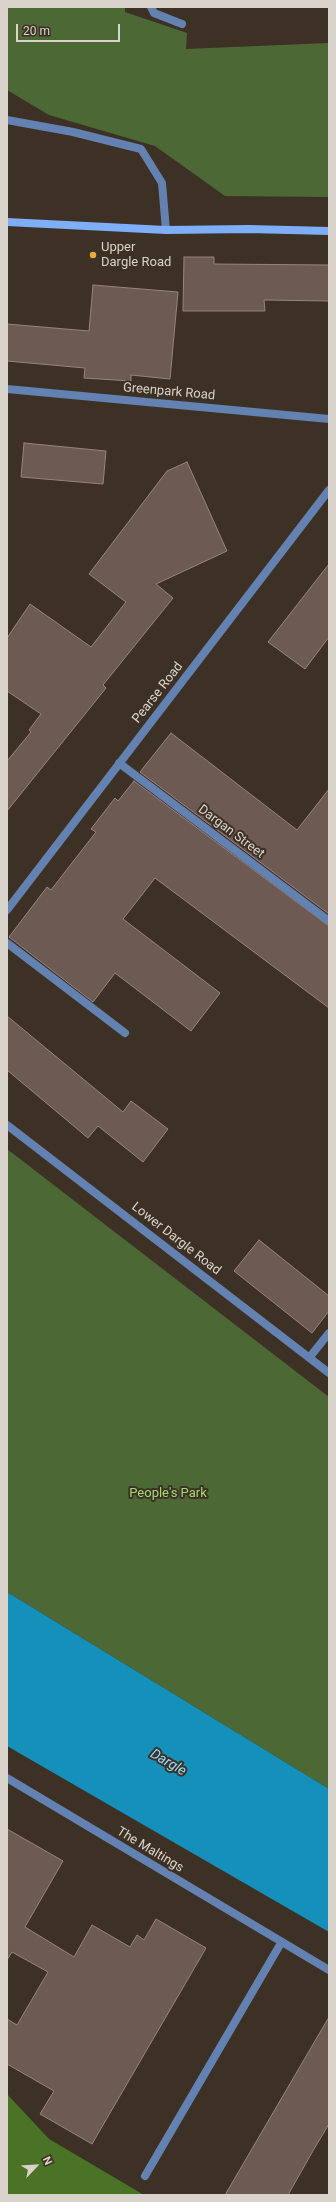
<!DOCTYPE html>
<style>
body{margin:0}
#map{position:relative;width:336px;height:2202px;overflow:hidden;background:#3d3125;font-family:Roboto,sans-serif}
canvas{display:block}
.frame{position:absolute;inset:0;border:8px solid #dad3cb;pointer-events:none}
.north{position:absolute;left:16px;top:2146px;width:40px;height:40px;-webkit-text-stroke:3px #3d3125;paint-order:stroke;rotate:65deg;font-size:11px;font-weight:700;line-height:16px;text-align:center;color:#dad3cb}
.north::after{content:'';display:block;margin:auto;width:14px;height:18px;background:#dad3cb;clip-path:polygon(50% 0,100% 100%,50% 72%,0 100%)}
.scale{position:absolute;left:16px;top:24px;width:104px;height:18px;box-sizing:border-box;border:2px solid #dad3cb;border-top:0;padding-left:5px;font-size:12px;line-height:14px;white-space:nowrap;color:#dad3cb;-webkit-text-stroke:3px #3d3125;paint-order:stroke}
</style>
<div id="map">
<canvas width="336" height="2202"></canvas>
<div class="frame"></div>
<div class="north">N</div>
<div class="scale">20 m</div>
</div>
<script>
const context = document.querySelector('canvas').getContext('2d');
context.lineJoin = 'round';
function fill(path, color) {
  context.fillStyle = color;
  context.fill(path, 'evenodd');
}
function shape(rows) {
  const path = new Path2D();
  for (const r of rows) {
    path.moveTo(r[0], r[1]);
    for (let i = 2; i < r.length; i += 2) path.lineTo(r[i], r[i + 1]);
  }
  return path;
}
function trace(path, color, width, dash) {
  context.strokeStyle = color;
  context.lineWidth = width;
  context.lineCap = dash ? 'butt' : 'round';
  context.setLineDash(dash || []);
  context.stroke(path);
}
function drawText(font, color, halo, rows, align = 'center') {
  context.font = font + ' Roboto,sans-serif';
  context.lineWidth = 4;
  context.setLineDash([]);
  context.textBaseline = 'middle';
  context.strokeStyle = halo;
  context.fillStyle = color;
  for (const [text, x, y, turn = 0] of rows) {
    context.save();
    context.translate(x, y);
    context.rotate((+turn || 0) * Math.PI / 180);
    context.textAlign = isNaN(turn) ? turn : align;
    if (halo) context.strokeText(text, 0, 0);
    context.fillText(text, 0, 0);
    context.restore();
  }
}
const green = shape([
 [7,7,125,7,125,12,187,33,186,49,329,43,329,197,225,196,155,146,49,115,7,90],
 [7,1149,329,1397,329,1789,7,1592]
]);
const forest = shape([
 [7,2094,49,2139,144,2195,7,2195]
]);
const water = shape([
 [7,1592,329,1789,329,1932,7,1746]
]);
const building = shape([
 [184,257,214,257,214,264,329,265,329,301,264,300,265,311,183,311,184,257],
 [93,285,178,292,170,379,131,375,131,381,84,378,85,368,7,361,7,324,89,331,93,285],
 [24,443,106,451,103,484,21,477,24,443],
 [187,462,227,551,156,584,173,598,103,685,106,688,7,811,7,761,31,732,29,730,41,714,7,691,7,638,30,604,91,647,126,602,89,574,167,471,187,462],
 [329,564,329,637,305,669,268,642,329,564],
 [171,733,297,830,329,789,329,914,140,772,171,733],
 [134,781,329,926,329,1008,155,878,123,919,220,993,191,1031,115,973,93,1002,9,937,47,887,51,890,96,832,91,829,115,798,118,801,134,781],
 [7,1016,123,1112,131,1101,168,1129,143,1162,98,1126,88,1138,7,1070,7,1016],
 [259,1240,329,1296,329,1311,312,1333,234,1271,259,1240],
 [7,1829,63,1861,25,1927,74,1957,92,1925,130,1947,137,1935,144,1940,156,1919,206,1948,92,2144,40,2114,54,2091,7,2064,7,2019,17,2025,48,1972,12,1952,7,1960,7,1829],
 [329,2017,329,2124,314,2149,288,2195,225,2195,329,2017]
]);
const service = shape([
 [7,120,73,132,141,149,162,183,166,230],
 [7,943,125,1033]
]);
const minor = shape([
 [151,7,154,13,182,24],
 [7,389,329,419],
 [119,763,329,921],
 [7,910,329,490],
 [7,1125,329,1373],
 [309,1358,329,1333],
 [7,1778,329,1970],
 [145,2176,281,1943]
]);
const secondary = shape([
 [7,222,166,230,249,229,329,231]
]);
const markers = [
 [93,255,4,"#e8ab37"]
];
const poiNames = [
 ["Upper",101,248],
 ["Dargle Road",101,263]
];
const streetNames = [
 ["Greenpark Road",169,392,5],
 ["Pearse Road",158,693,-52],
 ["Dargan Street",231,832,37],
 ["Lower Dargle Road",176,1239,38],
 ["The Maltings",150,1850,31]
];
const parkNames = [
 ["People's Park",168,1494]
];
const waterNames = [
 ["Dargle",168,1763,30]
];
fill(green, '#4c6835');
fill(forest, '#4b7325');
fill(water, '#1490bb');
fill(building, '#6d5a53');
trace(building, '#98847d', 1);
trace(service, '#6482b1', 8);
trace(minor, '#6482b1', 8);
trace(secondary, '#7eaef8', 8);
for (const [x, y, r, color] of markers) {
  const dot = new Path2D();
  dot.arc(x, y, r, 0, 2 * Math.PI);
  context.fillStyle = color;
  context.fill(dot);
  trace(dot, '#3d3125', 1.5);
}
drawText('13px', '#dad3cb', '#3d3125', poiNames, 'left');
drawText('13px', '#dad3cb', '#3d3125', streetNames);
drawText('13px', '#a3db74', '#3d3125', parkNames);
drawText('italic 14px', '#91dcfe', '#3d3125', waterNames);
</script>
